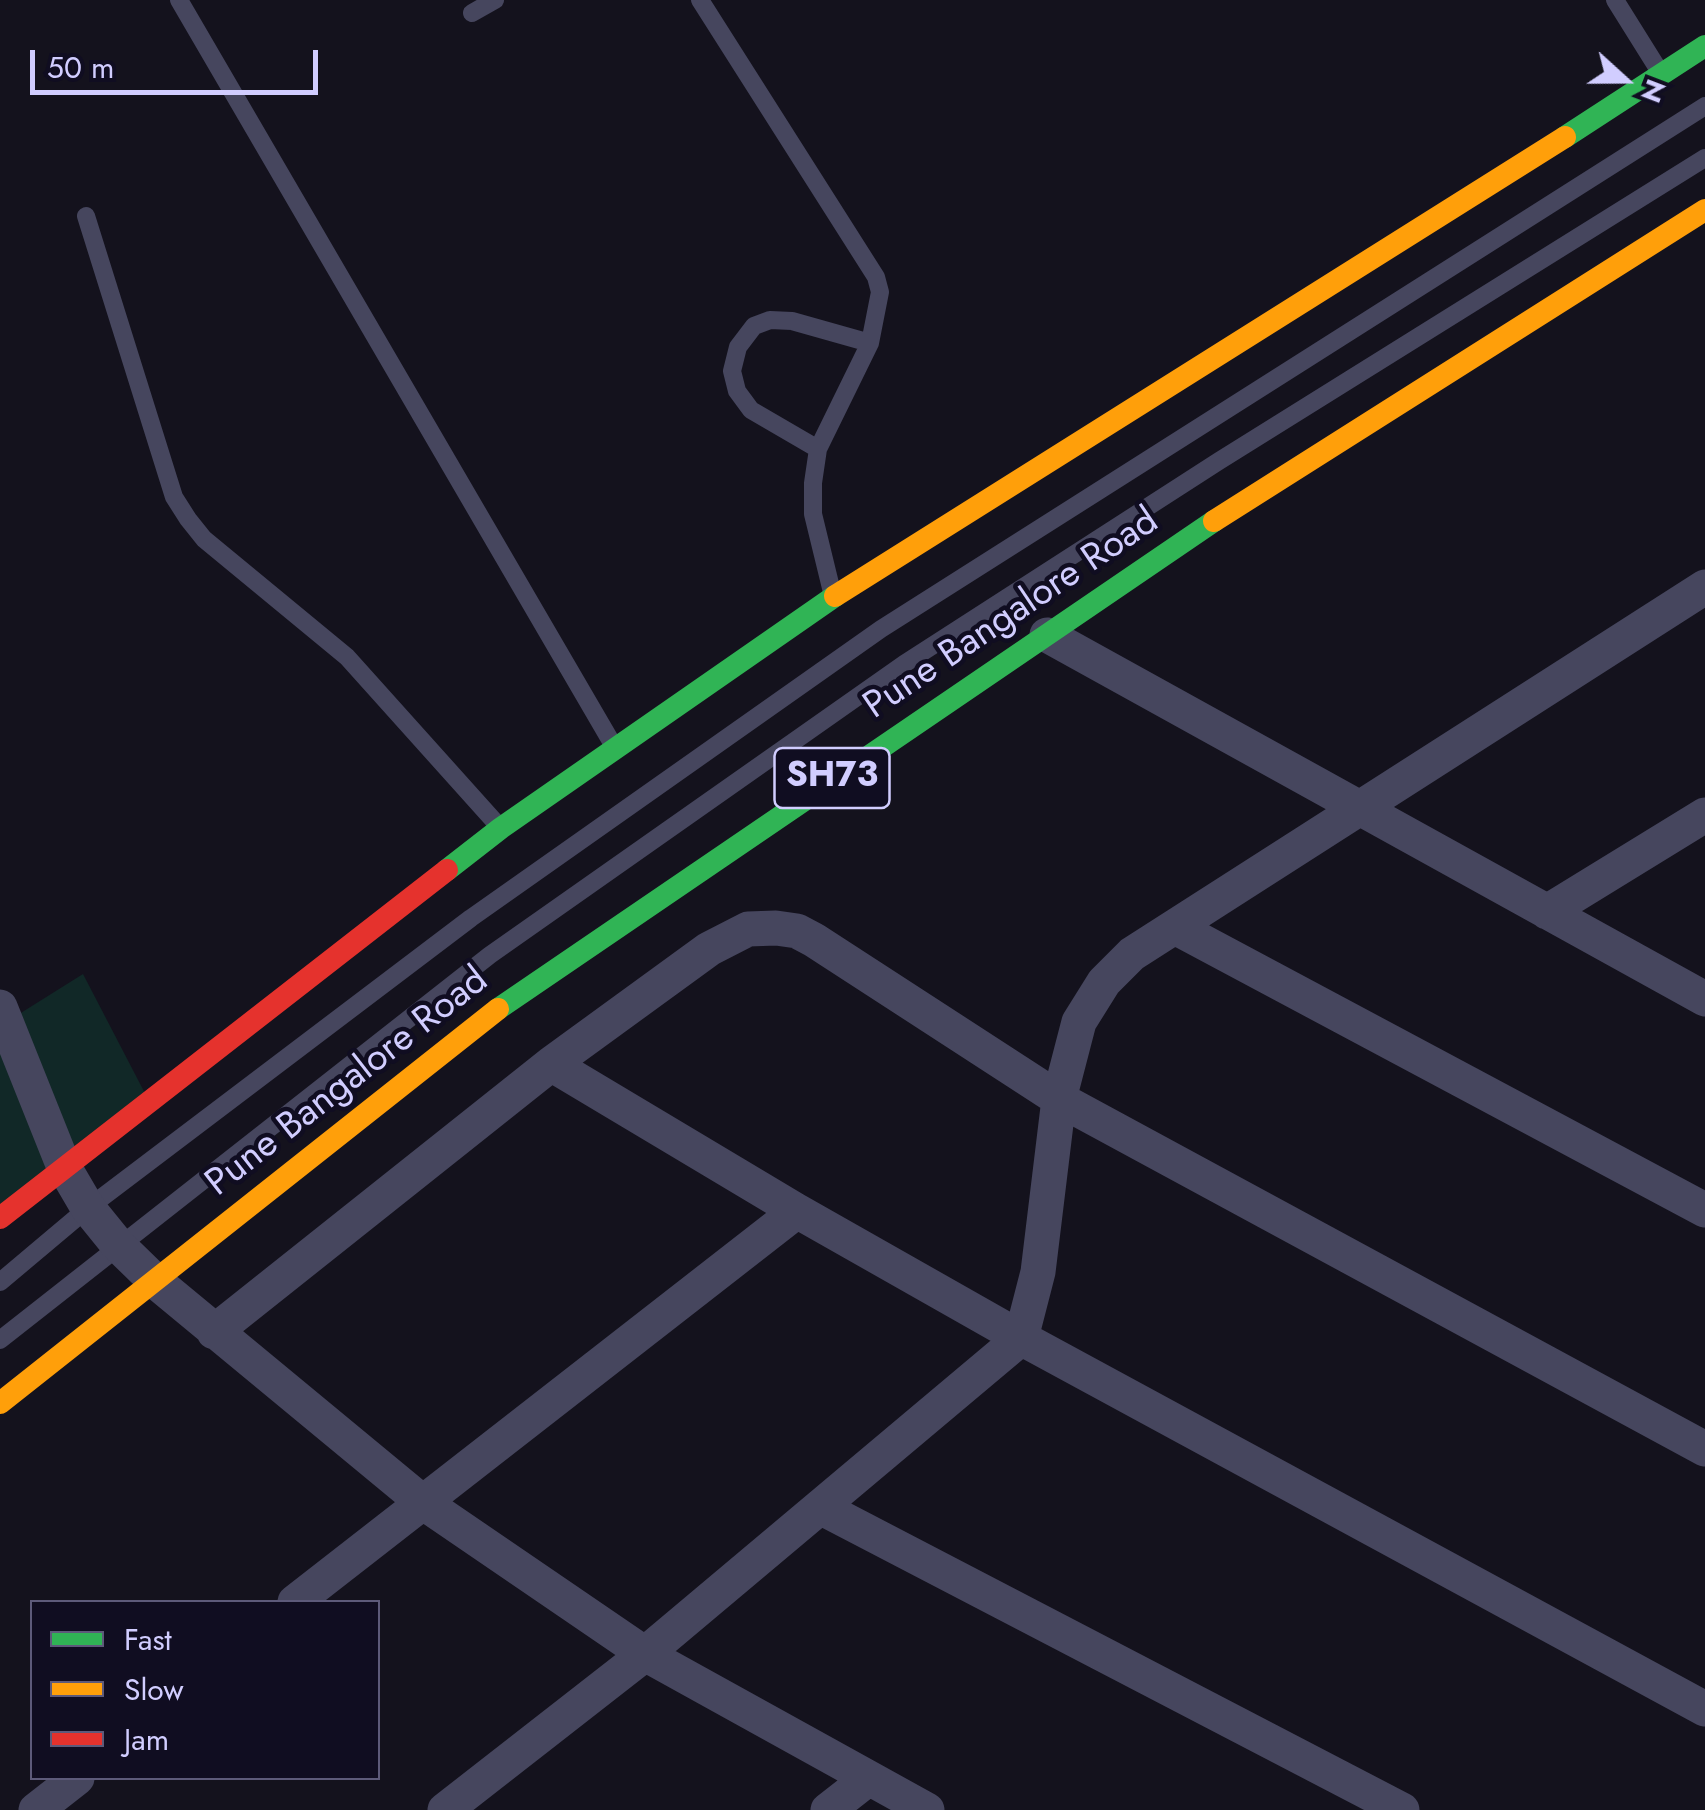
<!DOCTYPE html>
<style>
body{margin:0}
#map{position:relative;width:1705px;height:1810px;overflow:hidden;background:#14121d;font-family:Jost,sans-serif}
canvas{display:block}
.legend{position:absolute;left:30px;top:1600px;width:350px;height:180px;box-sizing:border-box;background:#100d21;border:2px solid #5d5a7a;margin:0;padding:12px 18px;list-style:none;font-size:30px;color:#d1cdff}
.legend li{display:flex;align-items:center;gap:20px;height:50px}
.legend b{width:50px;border:2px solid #5d5a7a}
.north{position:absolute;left:1575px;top:30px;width:100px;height:100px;-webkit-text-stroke:8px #100d21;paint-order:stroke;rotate:111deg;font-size:28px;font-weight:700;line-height:40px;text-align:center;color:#d1cdff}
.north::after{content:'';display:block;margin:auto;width:35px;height:45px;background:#d1cdff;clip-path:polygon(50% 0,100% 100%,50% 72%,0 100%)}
.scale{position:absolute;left:30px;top:50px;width:288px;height:45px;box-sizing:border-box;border:5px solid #d1cdff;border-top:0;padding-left:12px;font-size:30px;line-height:35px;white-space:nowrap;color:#d1cdff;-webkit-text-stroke:8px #100d21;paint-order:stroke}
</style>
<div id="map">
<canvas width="1705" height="1810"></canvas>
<ul class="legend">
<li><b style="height:12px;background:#30b455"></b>Fast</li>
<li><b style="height:12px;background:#ff9f0a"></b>Slow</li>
<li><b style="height:12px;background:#e5322d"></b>Jam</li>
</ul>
<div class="north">N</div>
<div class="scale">50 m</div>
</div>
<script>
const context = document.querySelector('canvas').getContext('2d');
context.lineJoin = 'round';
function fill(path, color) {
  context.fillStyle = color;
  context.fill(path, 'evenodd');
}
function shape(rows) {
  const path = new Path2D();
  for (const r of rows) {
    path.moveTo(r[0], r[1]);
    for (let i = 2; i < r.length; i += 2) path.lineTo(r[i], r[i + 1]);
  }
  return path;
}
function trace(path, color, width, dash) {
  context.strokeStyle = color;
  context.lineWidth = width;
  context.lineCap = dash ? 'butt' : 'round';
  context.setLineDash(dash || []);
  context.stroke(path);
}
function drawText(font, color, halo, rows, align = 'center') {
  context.font = font + ' Jost,sans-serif';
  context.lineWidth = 9;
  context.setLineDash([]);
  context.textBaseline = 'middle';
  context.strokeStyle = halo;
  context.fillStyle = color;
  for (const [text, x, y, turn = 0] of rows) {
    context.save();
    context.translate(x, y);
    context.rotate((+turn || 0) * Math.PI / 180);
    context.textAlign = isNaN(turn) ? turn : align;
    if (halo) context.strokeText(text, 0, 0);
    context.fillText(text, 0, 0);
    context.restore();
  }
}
const green = shape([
 [83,974,149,1101,0,1205,0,1026]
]);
const lane = shape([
 [179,0,612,743],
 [700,0,876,277,880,292,870,343,818,449,813,483,813,514,832,592],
 [1615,0,1660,72],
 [472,13,495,0],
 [86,216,174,497,188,519,204,539,347,657,496,823],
 [818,449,751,410,737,391,732,371,738,347,754,326,770,320,792,321,870,343],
 [0,1282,88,1208,471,918,881,629,1705,106],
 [0,1340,490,955,904,664,1219,461,1705,158]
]);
const street = shape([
 [1047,635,1705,999],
 [1547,912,1705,815],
 [1175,927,1705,1210],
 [0,1007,64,1167,88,1208,118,1245,155,1281,421,1501,645,1654,927,1810],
 [551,1064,797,1211,1021,1338,1705,1709],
 [214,1332,551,1064,709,949,748,929,776,928,797,931,814,940,1059,1099,1705,1449],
 [820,1507,1402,1810],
 [295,1602,797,1211],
 [36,1810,77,1778],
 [445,1810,645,1654,1021,1338,1038,1272,1059,1099,1079,1022,1104,982,1132,954,1705,587],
 [828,1810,869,1778]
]);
const fast = shape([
 [1565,137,1705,46],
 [447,870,501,828,835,596],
 [498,1009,1214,521]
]);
const slow = shape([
 [1214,521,1705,210],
 [835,596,1565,137],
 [0,1403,498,1009]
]);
const jam = shape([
 [0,1218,447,870]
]);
const shields = [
 [832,778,115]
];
const shieldNames = [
 ["SH73",832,778]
];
const streetNames = [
 ["Pune Bangalore Road",1012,615,-34],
 ["Pune Bangalore Road",348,1083,-38]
];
fill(green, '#112827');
trace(lane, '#46465e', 18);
trace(street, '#46465e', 35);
trace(fast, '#30b455', 22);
trace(slow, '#ff9f0a', 22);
trace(jam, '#e5322d', 22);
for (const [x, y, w] of shields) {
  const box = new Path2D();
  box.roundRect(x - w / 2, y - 30, w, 60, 8);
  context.fillStyle = '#100d21';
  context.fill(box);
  trace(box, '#d1cdff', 2.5);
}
drawText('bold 35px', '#d1cdff', null, shieldNames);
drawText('38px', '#d1cdff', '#100d21', streetNames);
</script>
